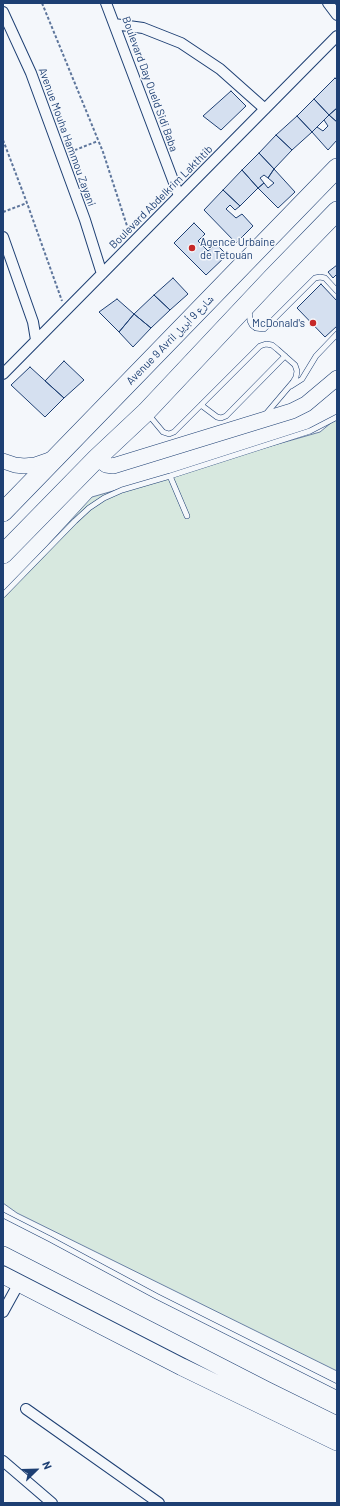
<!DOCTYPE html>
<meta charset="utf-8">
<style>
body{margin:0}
#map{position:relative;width:340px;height:1506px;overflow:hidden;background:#f4f7fb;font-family:Barlow,sans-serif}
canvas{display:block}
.frame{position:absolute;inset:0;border:4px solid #1d3f73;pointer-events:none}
.north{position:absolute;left:16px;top:1450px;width:40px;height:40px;-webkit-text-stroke:3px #f4f7fb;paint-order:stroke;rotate:67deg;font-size:11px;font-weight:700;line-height:16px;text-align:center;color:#1d3f73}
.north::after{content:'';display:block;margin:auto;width:14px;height:18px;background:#1d3f73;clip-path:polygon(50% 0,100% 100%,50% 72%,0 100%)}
</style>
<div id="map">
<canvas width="340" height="1506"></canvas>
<div class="frame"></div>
<div class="north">N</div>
</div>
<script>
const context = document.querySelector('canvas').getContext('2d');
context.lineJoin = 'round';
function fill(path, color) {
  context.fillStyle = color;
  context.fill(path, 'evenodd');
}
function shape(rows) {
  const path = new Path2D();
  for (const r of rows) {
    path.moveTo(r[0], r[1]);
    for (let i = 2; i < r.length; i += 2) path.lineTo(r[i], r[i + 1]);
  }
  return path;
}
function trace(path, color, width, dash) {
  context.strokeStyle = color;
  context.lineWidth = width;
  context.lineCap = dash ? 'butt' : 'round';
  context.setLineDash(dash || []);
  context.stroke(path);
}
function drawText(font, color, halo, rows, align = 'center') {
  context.font = font + ' Barlow,"Noto Naskh Arabic",sans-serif';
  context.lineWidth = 3;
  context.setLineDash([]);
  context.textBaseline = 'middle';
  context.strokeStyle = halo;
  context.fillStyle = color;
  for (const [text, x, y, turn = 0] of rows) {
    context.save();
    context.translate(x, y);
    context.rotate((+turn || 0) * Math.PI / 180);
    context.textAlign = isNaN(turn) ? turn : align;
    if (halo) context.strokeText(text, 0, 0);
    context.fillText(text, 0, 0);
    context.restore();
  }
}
const green = shape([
 [337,418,337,1371,17,1213,3,1203,3,594,92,497,320,432,337,418]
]);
const building = shape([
 [335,78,337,80,337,108,329,115,314,99,335,78],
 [231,91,246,106,221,130,203,116,231,91],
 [314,99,329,115,312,132,297,116,314,99],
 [337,108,337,122,329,115,337,108],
 [329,115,337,122,337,140,328,150,312,132,317,127,323,131,328,126,324,120,329,115],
 [297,116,312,132,292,150,276,135,297,116],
 [276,135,292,150,274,169,259,153,276,135],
 [259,153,274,169,268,178,264,175,260,178,264,183,258,188,242,170,259,153],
 [274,169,295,192,278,208,258,188,264,183,268,188,274,183,268,178,274,169],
 [242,170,258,188,240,206,223,190,242,170],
 [223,190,240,206,235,210,230,205,226,209,236,218,242,214,253,226,236,243,204,210,223,190],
 [194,223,205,234,198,241,208,251,216,244,227,255,206,275,174,243,194,223],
 [337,265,337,274,333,278,328,272,337,265],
 [173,278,188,294,170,310,154,295,173,278],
 [321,284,337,301,337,326,325,337,297,308,321,284],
 [154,295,170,310,151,328,134,314,154,295],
 [117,299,134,314,119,332,99,312,117,299],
 [134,314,151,328,133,347,119,332,134,314],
 [64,361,84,380,64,398,45,381,64,361],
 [30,367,64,398,45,417,11,385,30,367]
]);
const path = shape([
 [42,3,103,152,129,232],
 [3,140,27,203,62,301],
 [70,152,98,141],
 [3,212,27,203]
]);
const lane = shape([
 [249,309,250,321,252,325,256,328,264,329,315,278,320,277,325,278,337,291],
 [291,386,302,379,316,356,337,334],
 [201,405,217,417,221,418,226,416,285,356],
 [148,414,163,432,169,434,174,432,260,346,266,344,272,345,277,349,295,365,297,371,296,377,293,382,265,415],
 [170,476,187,516],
 [3,595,75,521,89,508,104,498,122,490,170,476,310,431,337,417],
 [3,1215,50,1239,156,1296,337,1387]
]);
const street = shape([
 [106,3,179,196],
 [328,3,337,15],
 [3,12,31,73,85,220,102,274],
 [114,24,143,28,181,43,220,69,265,109],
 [3,237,33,322,36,340],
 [3,374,337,36],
 [3,1312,19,1283],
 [26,1409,159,1503],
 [3,1461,52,1503]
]);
const secondary = shape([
 [97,458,106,465,113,466,292,411,306,404,337,378],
 [3,461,15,465,24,466,35,465,55,458]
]);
const primary = shape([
 [3,1255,266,1390,337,1425],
 [3,1275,182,1367,337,1442]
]);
const highway = shape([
 [3,512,337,168],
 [3,554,97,458,146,412,272,278,337,211]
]);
const markers = [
 [192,248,4,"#c62828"],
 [313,323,4,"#c62828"]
];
const streetNames = [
 ["Boulevard Day Oueld Sidi Baba",150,84,70],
 ["Avenue Mouha Hammou Zayani",67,137,70],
 ["Boulevard Abdelkrim Lakthtib",161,197,-45],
 ["Avenue 9 Avril شارع 9 أبريل",170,340,-46]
];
const poiNames = [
 ["Agence Urbaine",200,242],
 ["de Tetouan",200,255],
 ["McDonald's",305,323,"right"]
];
fill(green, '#d7e8df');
trace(green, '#687fa3', 1);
fill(building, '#d5e0f0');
trace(building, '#1d3f73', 1);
trace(lane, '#1d3f73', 6);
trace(street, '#1d3f73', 12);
trace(secondary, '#1d3f73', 16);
trace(primary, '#1d3f73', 18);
trace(highway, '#1d3f73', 20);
trace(path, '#5e769c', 2, [3, 2]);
trace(lane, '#f4f7fb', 5);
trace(street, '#f4f7fb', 10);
trace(secondary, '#f4f7fb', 15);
trace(primary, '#f4f7fb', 17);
trace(highway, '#f4f7fb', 19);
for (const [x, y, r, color] of markers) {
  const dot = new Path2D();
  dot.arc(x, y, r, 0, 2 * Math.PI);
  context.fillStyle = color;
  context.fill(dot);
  trace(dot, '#f4f7fb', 1.5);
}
drawText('11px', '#1d3f73', '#f4f7fb', streetNames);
drawText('11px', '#1d3f73', '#f4f7fb', poiNames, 'left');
</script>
